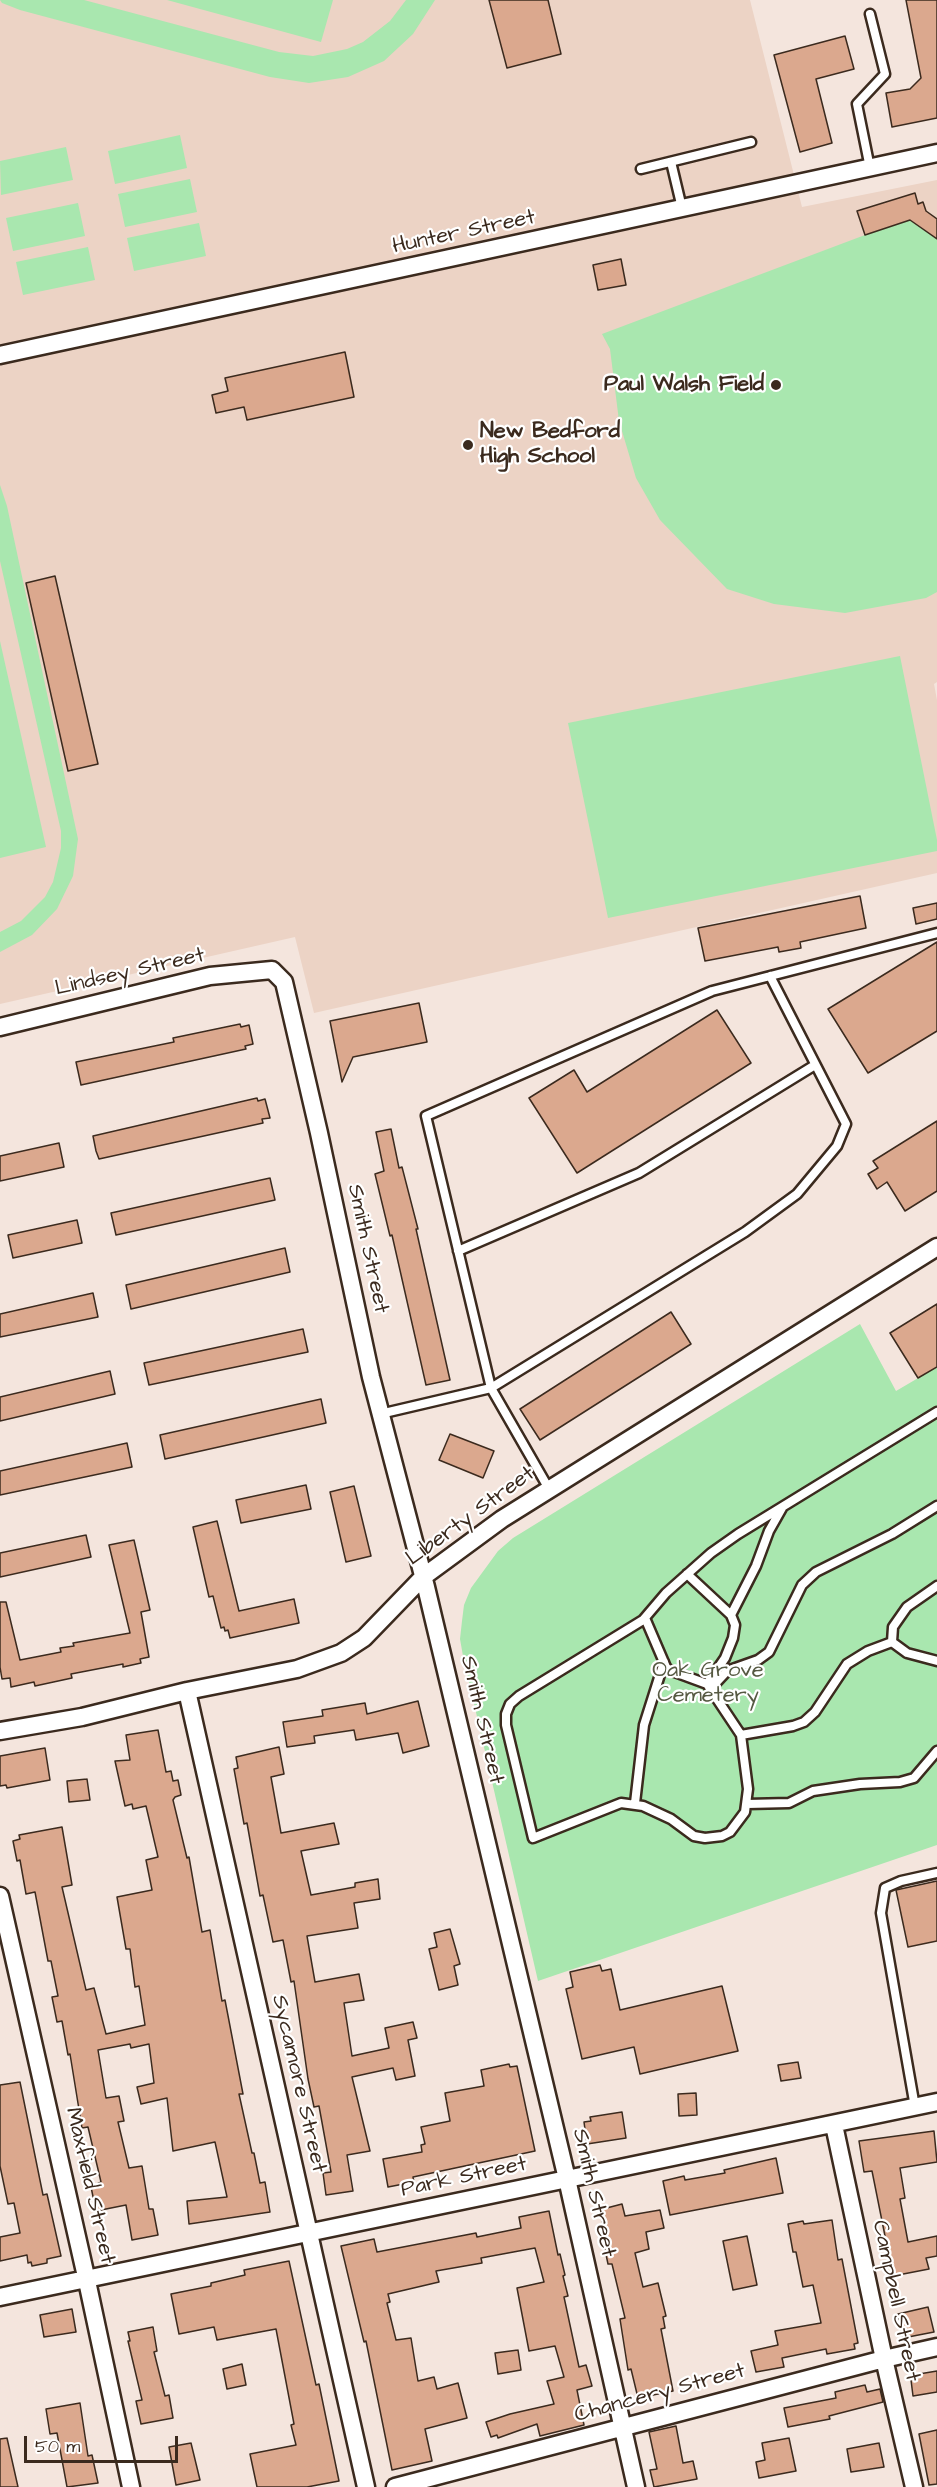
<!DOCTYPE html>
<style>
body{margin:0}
#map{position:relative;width:937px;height:2487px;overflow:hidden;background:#f4e5dd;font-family:"Architects Daughter",sans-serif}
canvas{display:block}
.scale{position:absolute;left:24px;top:2436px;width:154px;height:27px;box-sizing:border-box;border:3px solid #3b2a1e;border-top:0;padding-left:8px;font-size:18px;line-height:21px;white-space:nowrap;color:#3b2a1e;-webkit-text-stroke:4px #fff;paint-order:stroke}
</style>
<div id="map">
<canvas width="937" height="2487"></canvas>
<div class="scale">50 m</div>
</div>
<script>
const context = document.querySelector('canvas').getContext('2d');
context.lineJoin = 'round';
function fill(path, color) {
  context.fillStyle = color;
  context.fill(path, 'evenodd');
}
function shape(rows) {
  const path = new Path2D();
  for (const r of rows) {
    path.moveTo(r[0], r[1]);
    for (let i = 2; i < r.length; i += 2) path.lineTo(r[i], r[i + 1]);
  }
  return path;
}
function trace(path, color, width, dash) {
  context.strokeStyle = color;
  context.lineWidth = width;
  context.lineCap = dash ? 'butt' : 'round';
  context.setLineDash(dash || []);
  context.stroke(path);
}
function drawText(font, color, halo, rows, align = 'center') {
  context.font = font + ' "Architects Daughter",sans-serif';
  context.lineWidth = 4.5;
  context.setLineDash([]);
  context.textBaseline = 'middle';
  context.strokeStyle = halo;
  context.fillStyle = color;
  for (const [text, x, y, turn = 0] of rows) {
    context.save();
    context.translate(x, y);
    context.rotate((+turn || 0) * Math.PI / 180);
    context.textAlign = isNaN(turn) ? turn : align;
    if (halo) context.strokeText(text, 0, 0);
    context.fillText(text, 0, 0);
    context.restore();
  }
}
const built = shape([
 [0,0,750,0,802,207,937,180,937,682,934,684,937,700,937,873,314,1013,295,937,0,1004]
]);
const green = shape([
 [0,0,84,0,279,52,313,56,347,49,363,42,390,21,406,0,435,0,413,34,384,61,348,77,309,83,270,77,20,10,2,3],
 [167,0,333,0,321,42],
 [180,135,187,168,115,184,108,151],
 [66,147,73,180,1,195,0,161],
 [190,179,197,212,125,227,118,194],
 [78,203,85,236,13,251,6,218],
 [910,220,937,239,937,592,926,598,845,613,774,604,727,589,660,520,636,478,619,421,610,349,602,334,865,235],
 [199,223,206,256,134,271,127,238],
 [88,247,95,280,23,295,16,262],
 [0,485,7,506,78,839,73,876,57,909,32,935,0,952,0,932,21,921,45,897,53,882,61,848,61,831,0,561],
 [0,641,46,847,0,858],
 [900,656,937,840,937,851,608,918,568,723],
 [860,1324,896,1391,937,1367,937,1845,538,1981,463,1656,460,1639,462,1621,464,1605,471,1588,498,1551,513,1538]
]);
const building = shape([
 [489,0,548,0,561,54,507,68,489,0],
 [906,0,937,0,937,118,892,127,886,93,910,89,921,78,906,0],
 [845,36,854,69,816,79,832,143,800,152,774,55,845,36],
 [915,193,918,204,923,202,926,211,937,219,937,239,910,220,865,235,857,211,915,193],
 [621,259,626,285,598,290,593,265,621,259],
 [345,352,354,397,247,420,244,407,216,413,212,395,228,391,225,378,345,352],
 [55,576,98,764,68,771,26,583,55,576],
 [860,896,866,928,800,942,801,948,779,952,778,947,705,961,698,928,860,896],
 [937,903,937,919,916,924,913,908,937,903],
 [937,942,937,1031,868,1073,828,1009,937,942],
 [419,1003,427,1042,353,1057,342,1082,330,1021,419,1003],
 [717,1010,751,1063,577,1173,529,1098,574,1070,587,1092,717,1010],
 [240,1024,241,1027,249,1025,253,1044,245,1046,246,1049,81,1085,76,1062,174,1042,173,1038,240,1024],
 [257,1098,258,1101,265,1099,270,1118,262,1119,263,1123,99,1159,96,1151,93,1136,257,1098],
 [937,1121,937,1191,905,1211,887,1182,877,1189,868,1174,878,1168,873,1161,937,1121],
 [391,1129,399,1168,402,1167,418,1229,416,1229,450,1380,426,1385,392,1235,390,1236,375,1174,384,1171,376,1132,391,1129],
 [59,1143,64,1167,0,1181,0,1156,59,1143],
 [270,1178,275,1200,116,1235,111,1213,270,1178],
 [77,1220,82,1243,13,1258,8,1235,77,1220],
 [285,1248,290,1272,131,1309,126,1285,285,1248],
 [93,1293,98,1317,0,1337,0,1314,93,1293],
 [937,1304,937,1367,918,1378,890,1333,937,1304],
 [671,1312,691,1344,540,1440,520,1409,671,1312],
 [303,1329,308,1352,149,1385,144,1363,303,1329],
 [110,1371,115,1394,0,1421,0,1397,110,1371],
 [321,1399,326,1423,165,1459,160,1435,321,1399],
 [450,1434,494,1451,483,1478,439,1460,450,1434],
 [127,1443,132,1467,0,1495,0,1471,127,1443],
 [306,1485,311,1509,241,1523,236,1500,306,1485],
 [354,1486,371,1556,346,1562,330,1492,354,1486],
 [217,1521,239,1611,294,1599,299,1623,230,1638,228,1630,225,1631,224,1627,221,1628,213,1596,209,1597,193,1527,217,1521],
 [86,1535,91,1557,0,1577,0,1553,86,1535],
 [134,1540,150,1610,141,1612,149,1657,140,1659,141,1663,123,1667,123,1664,71,1674,72,1678,35,1686,34,1682,11,1687,10,1678,2,1679,0,1667,0,1602,6,1602,20,1660,61,1652,60,1648,74,1646,73,1643,130,1633,109,1545,134,1540],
 [418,1701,429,1746,403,1753,398,1733,356,1740,354,1730,314,1736,315,1743,287,1747,283,1722,323,1716,322,1710,365,1703,367,1714,418,1701],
 [158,1730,166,1772,171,1771,173,1781,178,1780,181,1795,175,1797,173,1800,187,1858,189,1857,202,1932,210,1930,222,2001,225,2000,243,2094,239,2094,252,2153,254,2153,260,2183,265,2182,270,2212,189,2224,187,2201,227,2197,215,2142,173,2151,167,2098,141,2104,137,2087,154,2083,149,2044,131,2048,130,2044,98,2050,106,2098,119,2096,124,2121,118,2122,129,2168,142,2166,149,2209,153,2209,158,2235,132,2240,126,2205,96,2211,91,2187,101,2182,88,2127,82,2128,70,2054,68,2055,62,2021,57,2022,52,1997,58,1996,51,1961,48,1961,35,1892,26,1894,20,1860,17,1861,13,1841,20,1839,19,1835,62,1827,72,1885,62,1887,86,1990,94,1988,106,2034,145,2025,139,1986,135,1987,130,1949,126,1949,117,1897,152,1890,146,1860,158,1857,146,1806,133,1809,132,1804,125,1806,115,1761,130,1760,126,1735,158,1730],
 [279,1747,284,1774,271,1777,281,1833,334,1823,339,1844,301,1851,311,1895,355,1887,355,1883,378,1879,380,1899,354,1903,358,1928,307,1936,315,1982,359,1974,364,2000,344,2003,352,2056,389,2048,385,2028,413,2022,417,2038,408,2040,415,2076,396,2080,393,2068,352,2077,370,2151,347,2155,353,2191,326,2195,323,2173,331,2172,319,2106,314,2107,308,2079,294,1981,291,1982,283,1940,273,1942,263,1895,260,1896,247,1823,244,1824,234,1769,238,1768,236,1757,279,1747],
 [45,1748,50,1780,7,1788,6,1785,0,1786,0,1756,45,1748],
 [87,1779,90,1800,69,1802,67,1781,87,1779],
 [937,1881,937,1941,908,1947,896,1890,937,1881],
 [450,1929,460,1964,454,1966,458,1985,439,1990,429,1949,437,1947,434,1933,450,1929],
 [600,1965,602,1971,611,1969,620,2010,722,1986,738,2051,640,2074,634,2047,582,2059,566,1989,573,1987,570,1972,600,1965],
 [798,2062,801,2078,781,2081,778,2065,798,2062],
 [509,2064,510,2067,517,2066,535,2151,413,2177,414,2182,388,2187,383,2159,422,2152,421,2145,425,2144,421,2127,450,2121,445,2093,484,2086,481,2070,509,2064],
 [20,2082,43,2195,47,2194,61,2256,47,2259,47,2263,32,2266,31,2262,28,2263,27,2255,0,2261,0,2237,20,2233,14,2203,8,2204,0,2166,0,2085,20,2082],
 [696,2093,697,2115,679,2116,678,2094,696,2093],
 [622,2112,626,2138,587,2144,584,2122,591,2121,590,2117,622,2112],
 [934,2131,937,2162,900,2168,905,2198,900,2199,908,2242,937,2236,937,2256,926,2258,929,2269,893,2276,872,2171,864,2172,859,2141,934,2131],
 [776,2158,783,2193,670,2215,663,2181,684,2176,685,2180,725,2173,724,2170,776,2158],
 [622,2204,625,2216,660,2210,664,2228,646,2232,649,2249,635,2253,643,2287,658,2283,666,2316,663,2317,665,2328,661,2329,673,2391,638,2398,631,2369,628,2370,620,2319,625,2318,612,2264,608,2264,604,2245,608,2244,599,2210,622,2204],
 [549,2211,558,2255,560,2254,565,2275,563,2276,568,2296,564,2297,579,2367,586,2365,592,2386,577,2390,584,2425,540,2436,537,2424,498,2438,497,2435,491,2437,486,2422,510,2414,554,2404,547,2381,564,2377,555,2346,529,2351,517,2288,544,2282,535,2248,481,2258,482,2263,436,2271,439,2282,388,2294,390,2302,387,2303,396,2340,411,2338,418,2381,434,2377,437,2389,458,2383,467,2418,425,2429,432,2461,392,2470,366,2341,364,2342,341,2246,374,2239,377,2252,476,2233,477,2237,521,2228,519,2217,549,2211],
 [832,2220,838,2260,842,2259,858,2343,854,2344,855,2349,827,2354,826,2349,782,2358,784,2367,756,2372,751,2351,778,2345,775,2331,821,2323,813,2285,803,2287,796,2252,793,2252,788,2224,803,2221,804,2224,832,2220],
 [747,2236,757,2285,733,2290,723,2241,747,2236],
 [289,2261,316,2385,319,2384,339,2481,307,2487,257,2487,250,2454,296,2445,291,2425,294,2424,276,2329,217,2340,214,2327,179,2334,171,2294,211,2286,211,2283,245,2275,244,2270,289,2261],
 [928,2307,934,2332,903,2338,898,2314,928,2307],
 [72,2309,76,2332,44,2337,40,2315,72,2309],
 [153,2327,157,2351,154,2352,165,2396,169,2395,173,2418,141,2424,136,2401,142,2400,128,2341,130,2341,128,2332,153,2327],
 [518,2350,521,2370,498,2374,495,2353,518,2350],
 [242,2364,246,2385,227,2389,223,2369,242,2364],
 [937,2371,937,2392,913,2396,911,2380,914,2379,913,2375,937,2371],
 [865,2385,867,2392,880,2389,883,2402,829,2416,830,2419,788,2427,784,2408,836,2398,835,2392,865,2385],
 [80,2403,88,2456,92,2455,98,2483,67,2487,57,2433,50,2434,46,2409,80,2403],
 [676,2426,683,2463,693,2461,697,2479,654,2487,650,2470,657,2469,649,2432,676,2426],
 [937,2430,937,2484,929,2485,919,2434,937,2430],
 [7,2438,18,2487,0,2487,0,2439,7,2438],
 [789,2438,796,2471,759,2478,756,2462,765,2460,762,2443,789,2438],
 [191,2443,200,2480,176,2485,169,2447,191,2443],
 [879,2443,884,2467,851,2472,847,2449,879,2443]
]);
const service = shape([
 [870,14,885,74,857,104,870,168],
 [671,162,682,208],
 [641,169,751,142],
 [458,1251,639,1173,815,1065],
 [380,1414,491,1388,426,1116,712,991,937,933],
 [549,1489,491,1388,745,1232,797,1194,837,1146,846,1124,770,976],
 [687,1574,731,1615],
 [937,1586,907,1607,893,1627,892,1642,907,1653,937,1661],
 [645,1618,666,1667,669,1670,707,1684,741,1735,748,1789,745,1812,730,1832,722,1836,705,1838,694,1836,671,1819,643,1806,621,1803,533,1838,506,1725,506,1714,510,1704,519,1696,643,1620,666,1593,711,1553,738,1534,937,1412],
 [707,1684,725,1658,733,1638,735,1625,731,1615,756,1566,769,1531,782,1508],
 [711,1688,727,1671,758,1660,769,1652,802,1585,816,1572,892,1534,937,1506],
 [741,1735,793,1726,804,1722,815,1712,847,1664,868,1651,892,1642],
 [635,1803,644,1725,664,1662],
 [747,1804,789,1803,813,1791,860,1784,900,1782,914,1778,937,1751],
 [915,2107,881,1913,885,1888,901,1881,937,1873]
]);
const minor = shape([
 [0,355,937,153],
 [0,1027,210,976,272,970,284,982,319,1133,371,1377,426,1587,567,2179,636,2487],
 [187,1691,366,2487],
 [0,1731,82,1717,187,1691,297,1669,341,1653,364,1638,423,1577,502,1519,937,1247],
 [0,1896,87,2281,131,2487],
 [834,2125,884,2359,914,2487],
 [0,2297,937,2102],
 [395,2487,884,2359,937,2347]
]);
const markers = [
 [776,385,6,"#3b2a1e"],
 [468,445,6,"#3b2a1e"]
];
const streetNames = [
 ["Hunter Street",464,233,-12],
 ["Lindsey Street",130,973,-13],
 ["Smith Street",367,1249,78],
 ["Liberty Street",471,1517,-36],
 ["Smith Street",481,1720,77],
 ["Sycamore Street",298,2084,77],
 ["Park Street",464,2178,-12],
 ["Maxfield Street",89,2186,77],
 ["Smith Street",593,2193,77],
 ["Campbell Street",895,2301,78],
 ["Chancery Street",660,2394,-15]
];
const poiNames = [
 ["Paul Walsh Field",764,385],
 ["New Bedford",480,432,"left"],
 ["High School",480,457,"left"]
];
const parkNames = [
 ["Oak Grove",708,1671],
 ["Cemetery",708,1696]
];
fill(built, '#ecd3c5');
fill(green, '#a9e7af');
fill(building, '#dba88e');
trace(building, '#3b2a1e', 1.5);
trace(service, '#3b2a1e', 13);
trace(minor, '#3b2a1e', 21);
trace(service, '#fff', 8);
trace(minor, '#fff', 16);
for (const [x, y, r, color] of markers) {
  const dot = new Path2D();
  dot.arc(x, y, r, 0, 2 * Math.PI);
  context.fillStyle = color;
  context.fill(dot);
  trace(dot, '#fff', 2);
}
drawText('22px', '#3b2a1e', '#fff', streetNames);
drawText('bold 22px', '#3b2a1e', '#fff', poiNames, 'right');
drawText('22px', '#565942', '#fff', parkNames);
</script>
